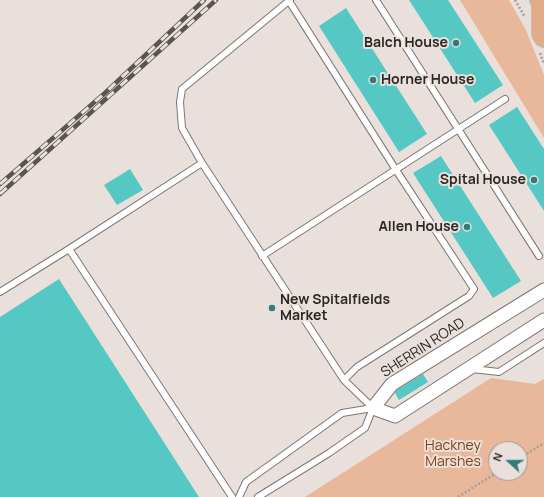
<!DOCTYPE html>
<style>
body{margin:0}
#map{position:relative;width:544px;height:497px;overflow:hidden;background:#eae0db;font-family:Manrope,sans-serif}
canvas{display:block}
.north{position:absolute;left:488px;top:441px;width:40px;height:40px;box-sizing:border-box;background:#eae0db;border:1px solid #9e9693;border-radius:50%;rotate:291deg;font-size:11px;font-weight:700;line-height:16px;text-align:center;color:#2b2826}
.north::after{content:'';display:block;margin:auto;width:14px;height:18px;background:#337b78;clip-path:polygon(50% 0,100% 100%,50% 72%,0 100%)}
</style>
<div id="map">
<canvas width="544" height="497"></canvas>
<div class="north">N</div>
</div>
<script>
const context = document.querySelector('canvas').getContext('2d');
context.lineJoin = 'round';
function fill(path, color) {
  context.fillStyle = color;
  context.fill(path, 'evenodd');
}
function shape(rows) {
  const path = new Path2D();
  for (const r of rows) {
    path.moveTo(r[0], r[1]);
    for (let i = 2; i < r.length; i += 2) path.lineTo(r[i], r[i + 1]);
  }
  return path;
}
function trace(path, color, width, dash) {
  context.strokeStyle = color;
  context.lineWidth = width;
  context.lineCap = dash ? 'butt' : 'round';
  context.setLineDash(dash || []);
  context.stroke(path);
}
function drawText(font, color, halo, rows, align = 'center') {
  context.font = font + ' Manrope,sans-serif';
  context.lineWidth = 4;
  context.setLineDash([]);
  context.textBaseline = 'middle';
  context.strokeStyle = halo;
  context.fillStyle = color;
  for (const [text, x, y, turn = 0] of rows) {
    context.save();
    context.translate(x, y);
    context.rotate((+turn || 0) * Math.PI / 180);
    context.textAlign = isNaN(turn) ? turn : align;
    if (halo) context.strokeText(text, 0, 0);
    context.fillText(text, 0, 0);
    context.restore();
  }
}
const green = shape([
 [460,0,509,0,526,30,544,75,544,138],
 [491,378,535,384,544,379,544,497,305,497],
 [496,449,520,449,520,473,496,473]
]);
const building = shape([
 [409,0,448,0,503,85,475,103],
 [346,8,427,134,399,152,319,26],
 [517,107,544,149,544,211,489,125],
 [441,156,521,281,493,298,413,173],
 [130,169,143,190,117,205,104,185],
 [59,279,174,458,199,497,0,497,0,317],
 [423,374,428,382,399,400,395,393,397,390]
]);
const path = shape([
 [515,0,525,17],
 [540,53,544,64],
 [520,458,544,443],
 [458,497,496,473]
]);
const service = shape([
 [290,0,182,89,180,102,182,128,202,163,344,380,373,408],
 [376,0,539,256],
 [289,1,396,170,474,289,469,296,357,367,344,380],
 [69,249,232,497],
 [262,256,505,99],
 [0,292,69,249,202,163],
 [472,369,499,372,544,343],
 [239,497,246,482,342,413,373,408],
 [258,497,329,453,365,428,373,408]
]);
const minor = shape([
 [544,290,392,384,373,408,395,416,544,320]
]);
const primary = shape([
 [540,0,542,3,542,34,544,37]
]);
const rail = shape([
 [0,184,105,93,204,0],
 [0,194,216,0]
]);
const markers = [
 [456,43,4,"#337b78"],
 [373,80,4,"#337b78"],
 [534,180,4,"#337b78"],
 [467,227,4,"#337b78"],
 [272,308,4,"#337b78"]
];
const poiNames = [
 ["Balch House",448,43],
 ["Horner House",381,80,"left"],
 ["Spital House",526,180],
 ["Allen House",459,227],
 ["New Spitalfields",280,300,"left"],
 ["Market",280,316,"left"]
];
const streetNames = [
 ["SHERRIN ROAD",423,348,-33]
];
const parkNames = [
 ["Hackney",453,446],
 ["Marshes",453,462]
];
fill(green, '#e9b79a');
fill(building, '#56c8c3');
trace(service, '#7e7671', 8);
trace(minor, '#7e7671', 15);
trace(primary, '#bfbebe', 22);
trace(path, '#a69e9a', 2.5, [2, 2]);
trace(service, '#fff', 6);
trace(minor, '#fff', 13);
trace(primary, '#e1ac87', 20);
trace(rail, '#5a5552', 4.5);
trace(rail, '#eae0db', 3, [9]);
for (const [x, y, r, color] of markers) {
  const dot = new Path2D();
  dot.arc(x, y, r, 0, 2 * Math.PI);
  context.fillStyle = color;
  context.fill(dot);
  trace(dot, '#eae0db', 1.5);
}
drawText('bold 14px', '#2b2826', '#eae0db', poiNames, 'right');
drawText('14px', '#2b2826', '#eae0db', streetNames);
drawText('14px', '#824110', '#eae0db', parkNames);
</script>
